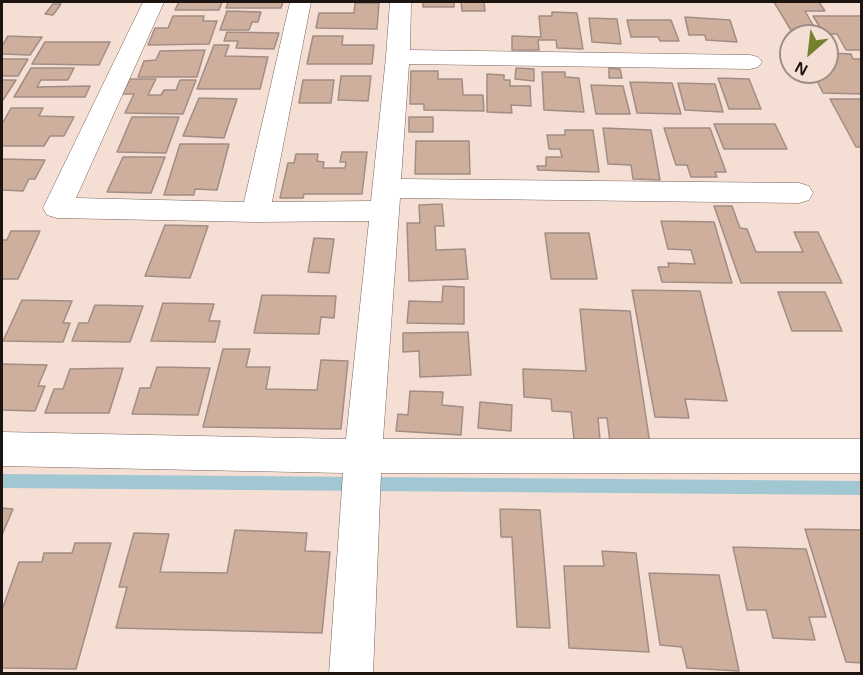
<!DOCTYPE html>
<style>
body{margin:0}
#map{position:relative;width:863px;height:675px;overflow:hidden;background:#f5dfd4;font-family:Helvetica,sans-serif}
canvas{display:block}
.frame{position:absolute;inset:0;border:3px solid #1b1410;pointer-events:none}
.north{position:absolute;left:779px;top:24px;width:60px;height:60px;box-sizing:border-box;background:#f5dfd4;border:2px solid #9e8e86;border-radius:50%;rotate:208deg;font-size:16px;font-weight:700;line-height:24px;text-align:center;color:#1b1410}
.north::after{content:'';display:block;margin:auto;width:21px;height:27px;background:#74802d;clip-path:polygon(50% 0,100% 100%,50% 72%,0 100%)}
</style>
<div id="map">
<canvas width="863" height="675"></canvas>
<div class="frame"></div>
<div class="north">N</div>
</div>
<script>
const context = document.querySelector('canvas').getContext('2d');
context.lineJoin = 'round';
function shape(rows) {
  const path = new Path2D();
  for (const r of rows) {
    path.moveTo(r[0], r[1]);
    for (let i = 2; i < r.length; i += 2) path.lineTo(r[i], r[i + 1]);
  }
  return path;
}
function fill(path, color) {
  context.fillStyle = color;
  context.fill(path, 'evenodd');
}
function trace(path, color, width, dash) {
  context.strokeStyle = color;
  context.lineWidth = width;
  context.lineCap = dash ? 'butt' : 'round';
  context.setLineDash(dash || []);
  context.stroke(path);
}
const stream = shape([
 [2,474,862,481,862,495,2,488,2,474]
]);
const building = shape([
 [179,2,222,2,219,10,175,10,179,2],
 [228,2,283,2,281,8,226,8,228,2],
 [423,2,454,2,454,7,423,7,423,2],
 [461,2,484,2,485,11,462,11,461,2],
 [774,2,819,2,825,11,805,11,817,32,792,32,774,2],
 [355,3,379,3,377,29,316,28,319,13,354,13,355,3],
 [53,4,61,4,53,15,45,14,53,4],
 [227,11,261,12,258,22,252,22,249,30,220,30,227,11],
 [552,12,577,13,583,49,557,48,556,40,538,40,539,50,512,50,512,36,541,37,539,16,552,16,552,12],
 [173,16,204,16,203,21,217,21,209,44,148,45,155,28,168,28,173,16],
 [813,16,862,16,862,50,846,50,837,34,824,34,813,16],
 [685,17,730,20,737,42,706,40,705,35,689,35,685,17],
 [589,18,617,19,621,44,592,42,589,18],
 [627,20,671,20,679,41,660,41,658,37,631,37,627,20],
 [227,32,279,33,274,49,236,48,238,41,224,41,227,32],
 [8,36,35,37,42,37,30,55,2,54,2,46,8,36],
 [313,36,343,36,342,45,374,45,372,64,307,64,313,36],
 [45,42,110,42,99,65,32,64,45,42],
 [214,45,229,45,225,56,268,57,260,89,197,89,214,45],
 [205,50,197,77,138,77,144,61,156,60,160,51,205,50],
 [827,53,851,54,853,59,862,59,862,94,823,93,813,72,827,72,827,53],
 [2,59,28,59,18,76,2,76,2,59],
 [31,68,74,68,68,80,41,80,37,87,90,86,85,97,14,97,31,68],
 [516,68,534,69,534,81,515,79,516,68],
 [609,68,620,69,622,78,609,78,609,68],
 [411,71,438,71,438,79,462,79,463,95,483,95,484,111,424,110,424,104,410,104,411,71],
 [542,72,565,72,565,77,579,78,584,112,544,110,542,72],
 [487,74,504,75,504,80,510,80,510,86,530,86,531,106,511,105,512,113,487,112,487,74],
 [341,76,371,76,368,101,338,100,341,76],
 [718,78,749,79,761,109,729,109,718,78],
 [130,79,156,79,148,95,161,95,164,90,176,90,180,80,196,80,183,114,125,113,134,94,122,94,130,79],
 [2,80,16,80,3,100,2,100,2,80],
 [303,80,334,80,331,103,299,103,303,80],
 [630,82,672,83,681,114,637,113,630,82],
 [678,83,715,84,723,112,685,110,678,83],
 [591,85,623,86,630,114,596,114,591,85],
 [199,98,237,99,224,138,183,136,199,98],
 [830,99,862,99,862,147,856,147,830,99],
 [11,108,43,108,39,116,74,117,64,136,50,136,44,146,2,146,2,124,11,108],
 [132,117,179,117,166,153,117,152,132,117],
 [409,117,433,117,433,132,409,132,409,117],
 [714,124,775,124,787,149,724,149,714,124],
 [603,128,651,130,660,180,633,179,631,165,608,164,603,128],
 [664,128,710,128,726,172,715,172,717,177,691,177,687,165,676,165,664,128],
 [565,130,593,130,599,172,538,170,537,166,546,166,546,157,562,157,560,149,549,149,547,135,565,135,565,130],
 [416,141,469,141,470,174,415,174,416,141],
 [180,144,229,144,217,190,195,189,194,195,164,195,180,144],
 [342,152,367,152,362,194,304,194,303,198,280,198,288,163,294,163,296,154,318,154,317,161,324,162,323,168,345,168,346,162,340,162,342,152],
 [123,157,165,157,151,193,107,192,123,157],
 [2,159,45,160,35,179,29,179,23,191,2,190,2,159],
 [442,204,444,226,435,226,436,250,465,249,468,279,409,281,407,223,420,223,419,205,442,204],
 [714,206,732,206,740,228,747,229,756,252,803,252,794,232,818,232,842,283,741,283,714,206],
 [661,221,714,222,732,283,662,282,658,267,669,267,668,263,695,264,691,250,668,249,661,221],
 [165,225,208,226,190,278,145,276,165,225],
 [11,231,40,231,18,279,2,279,2,240,7,240,11,231],
 [545,233,589,233,597,279,551,279,545,233],
 [314,238,334,239,329,273,308,272,314,238],
 [443,286,464,287,464,324,407,323,409,301,442,302,443,286],
 [632,290,700,291,727,401,685,399,689,418,655,417,632,290],
 [778,292,825,292,842,331,792,331,778,292],
 [262,295,336,296,334,318,321,317,319,334,254,333,262,295],
 [22,300,72,301,63,323,70,323,63,342,3,341,22,300],
 [163,303,214,304,209,321,220,321,215,342,151,341,163,303],
 [95,305,143,306,130,342,72,341,79,323,88,323,95,305],
 [580,309,630,311,650,444,610,442,607,418,598,418,600,440,574,439,571,412,552,411,551,399,524,397,523,369,586,371,580,309],
 [468,332,471,375,420,377,419,351,403,352,403,333,468,332],
 [223,349,250,349,246,367,270,367,266,389,317,390,321,360,348,361,341,429,203,427,223,349],
 [2,364,47,365,38,386,45,386,35,411,2,410,2,364],
 [157,367,210,368,198,415,132,414,140,388,150,388,157,367],
 [123,368,109,413,45,413,54,389,63,389,70,369,123,368],
 [410,391,443,392,442,405,463,407,461,435,396,431,398,414,408,415,410,391],
 [480,402,512,405,511,431,478,428,480,402],
 [2,508,13,509,2,535,2,508],
 [500,509,540,510,550,628,517,627,512,537,501,537,500,509],
 [805,529,862,530,862,663,846,662,805,529],
 [235,530,307,533,305,551,330,552,322,633,116,628,127,587,119,587,134,533,169,534,160,572,227,573,235,530],
 [75,543,111,543,76,669,2,668,2,610,19,562,42,562,44,553,72,553,75,543],
 [733,547,806,549,826,617,809,617,815,640,773,638,766,610,747,610,733,547],
 [602,551,636,553,649,652,569,648,564,566,604,566,602,551],
 [649,573,719,575,739,671,687,668,682,647,660,645,649,573]
]);
const minor = shape([
 [143,2,164,2,76,198,244,202,290,2,311,2,272,202,371,201,386,57,390,2,411,2,410,50,750,55,758,57,762,62,758,67,750,69,409,64,401,179,799,183,809,186,813,193,809,200,799,203,400,198,383,439,862,439,862,473,381,473,373,674,329,674,343,473,2,466,2,432,346,439,369,221,256,222,57,218,47,215,43,208,143,2]
]);
fill(stream, '#a1c7d3');
fill(building, '#ceae9d');
trace(building, '#a18d83', 1.5);
trace(minor, '#77645b', 1);
fill(minor, '#fff');
</script>
